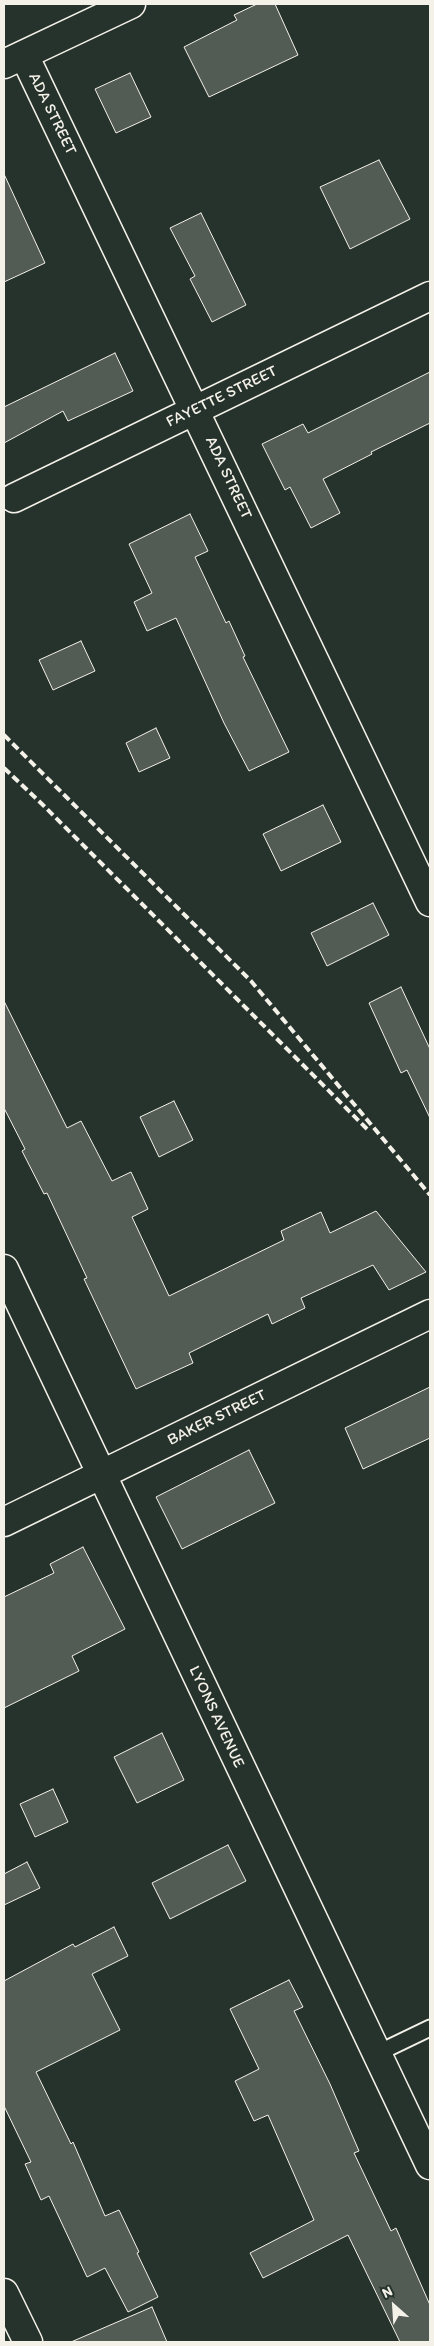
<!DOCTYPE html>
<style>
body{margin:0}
#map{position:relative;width:434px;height:2346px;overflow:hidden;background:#26332d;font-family:Itim,sans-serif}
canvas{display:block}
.frame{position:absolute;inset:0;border:5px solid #f4f1e8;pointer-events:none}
.north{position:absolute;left:369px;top:2281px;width:50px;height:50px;-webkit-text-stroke:4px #26332d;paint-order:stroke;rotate:334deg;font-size:14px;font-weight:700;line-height:20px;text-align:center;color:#f4f1e8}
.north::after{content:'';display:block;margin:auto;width:18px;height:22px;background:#f4f1e8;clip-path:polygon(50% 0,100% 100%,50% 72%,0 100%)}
</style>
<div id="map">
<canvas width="434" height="2346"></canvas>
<div class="frame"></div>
<div class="north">N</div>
</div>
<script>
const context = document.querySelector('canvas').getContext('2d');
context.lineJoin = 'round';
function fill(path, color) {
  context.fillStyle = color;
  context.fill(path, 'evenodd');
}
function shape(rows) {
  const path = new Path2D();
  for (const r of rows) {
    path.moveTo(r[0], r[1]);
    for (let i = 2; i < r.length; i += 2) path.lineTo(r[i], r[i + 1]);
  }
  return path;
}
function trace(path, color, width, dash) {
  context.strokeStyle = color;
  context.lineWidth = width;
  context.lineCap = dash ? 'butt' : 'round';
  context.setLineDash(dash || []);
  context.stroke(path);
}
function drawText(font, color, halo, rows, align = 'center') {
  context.font = font + ' Itim,sans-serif';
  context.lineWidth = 4;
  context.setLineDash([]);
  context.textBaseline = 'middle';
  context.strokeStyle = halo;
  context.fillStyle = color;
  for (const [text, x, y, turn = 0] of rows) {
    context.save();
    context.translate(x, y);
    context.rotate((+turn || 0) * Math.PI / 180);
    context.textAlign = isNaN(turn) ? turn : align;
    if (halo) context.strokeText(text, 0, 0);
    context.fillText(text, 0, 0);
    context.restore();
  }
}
const building = shape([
 [257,4,275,4,298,55,209,97,184,47,237,20,234,15,257,4],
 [130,73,151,117,116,133,95,89,130,73],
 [379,160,410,219,350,249,320,187,379,160],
 [4,174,45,263,4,282,4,174],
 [201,213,246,305,212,322,190,279,195,276,170,228,201,213],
 [115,353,133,391,68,421,63,411,4,443,4,407,115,353],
 [430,372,430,423,371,452,372,454,323,479,340,513,311,528,290,487,285,490,262,444,303,424,308,433,430,372],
 [190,514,208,551,195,557,226,623,229,621,245,656,243,657,289,752,249,771,224,723,176,618,147,631,134,602,152,593,129,544,190,514],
 [81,641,95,671,53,690,39,660,81,641],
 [156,728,170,758,139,772,126,743,156,728],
 [323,805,341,842,281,871,263,834,323,805],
 [373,903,389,935,327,966,311,933,373,903],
 [401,987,430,1049,430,1118,407,1070,401,1073,369,1003,401,987],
 [4,1001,67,1128,81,1121,112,1181,131,1172,148,1209,132,1217,169,1296,284,1240,281,1231,321,1212,330,1233,376,1211,426,1272,389,1290,373,1265,301,1298,305,1308,272,1324,268,1314,189,1353,193,1363,136,1389,84,1279,87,1278,47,1193,44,1194,22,1151,25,1149,4,1108,4,1001],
 [174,1101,193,1140,159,1157,140,1117,174,1101],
 [430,1387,430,1438,363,1469,345,1428,430,1387],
 [249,1450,275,1503,182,1549,156,1497,249,1450],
 [83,1547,125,1629,72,1656,79,1671,4,1708,4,1597,54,1573,50,1564,83,1547],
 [162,1733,184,1780,137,1803,114,1757,162,1733],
 [53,1789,68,1822,35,1837,20,1804,53,1789],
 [228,1845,246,1881,170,1919,152,1883,228,1845],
 [27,1862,40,1888,4,1905,4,1874,27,1862],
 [114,1927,128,1956,92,1974,120,2030,36,2072,71,2144,73,2142,105,2216,119,2210,139,2252,137,2253,158,2297,128,2312,105,2268,87,2277,49,2196,41,2200,25,2164,31,2162,4,2106,4,1981,73,1944,75,1947,114,1927],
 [289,1980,303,2007,294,2011,330,2084,359,2151,354,2153,391,2231,396,2228,430,2305,430,2342,400,2342,348,2235,263,2278,250,2253,314,2220,268,2115,254,2121,235,2081,259,2069,230,2009,289,1980],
 [152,2307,167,2342,71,2342,152,2307]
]);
const service = shape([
 [376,2054,430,2028]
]);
const minor = shape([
 [24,55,430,902],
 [4,64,131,4],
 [14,498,430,296],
 [4,1269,430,2165],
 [4,1522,430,1314],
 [4,2293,28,2342]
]);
const rail = shape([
 [4,735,251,981,430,1195],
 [4,768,44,806,368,1130]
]);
const streetNames = [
 ["ADA STREET",52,114,64],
 ["FAYETTE STREET",222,397,-26],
 ["ADA STREET",228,478,65],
 ["BAKER STREET",217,1418,-26],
 ["LYONS AVENUE",216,1717,65]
];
fill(building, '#525c55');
trace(building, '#f4f1e8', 1);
trace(service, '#f4f1e8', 19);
trace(minor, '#f4f1e8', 31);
trace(service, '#26332d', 15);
trace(minor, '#26332d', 28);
trace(rail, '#f4f1e8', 4, [8, 4]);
drawText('16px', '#f4f1e8', '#26332d', streetNames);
</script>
